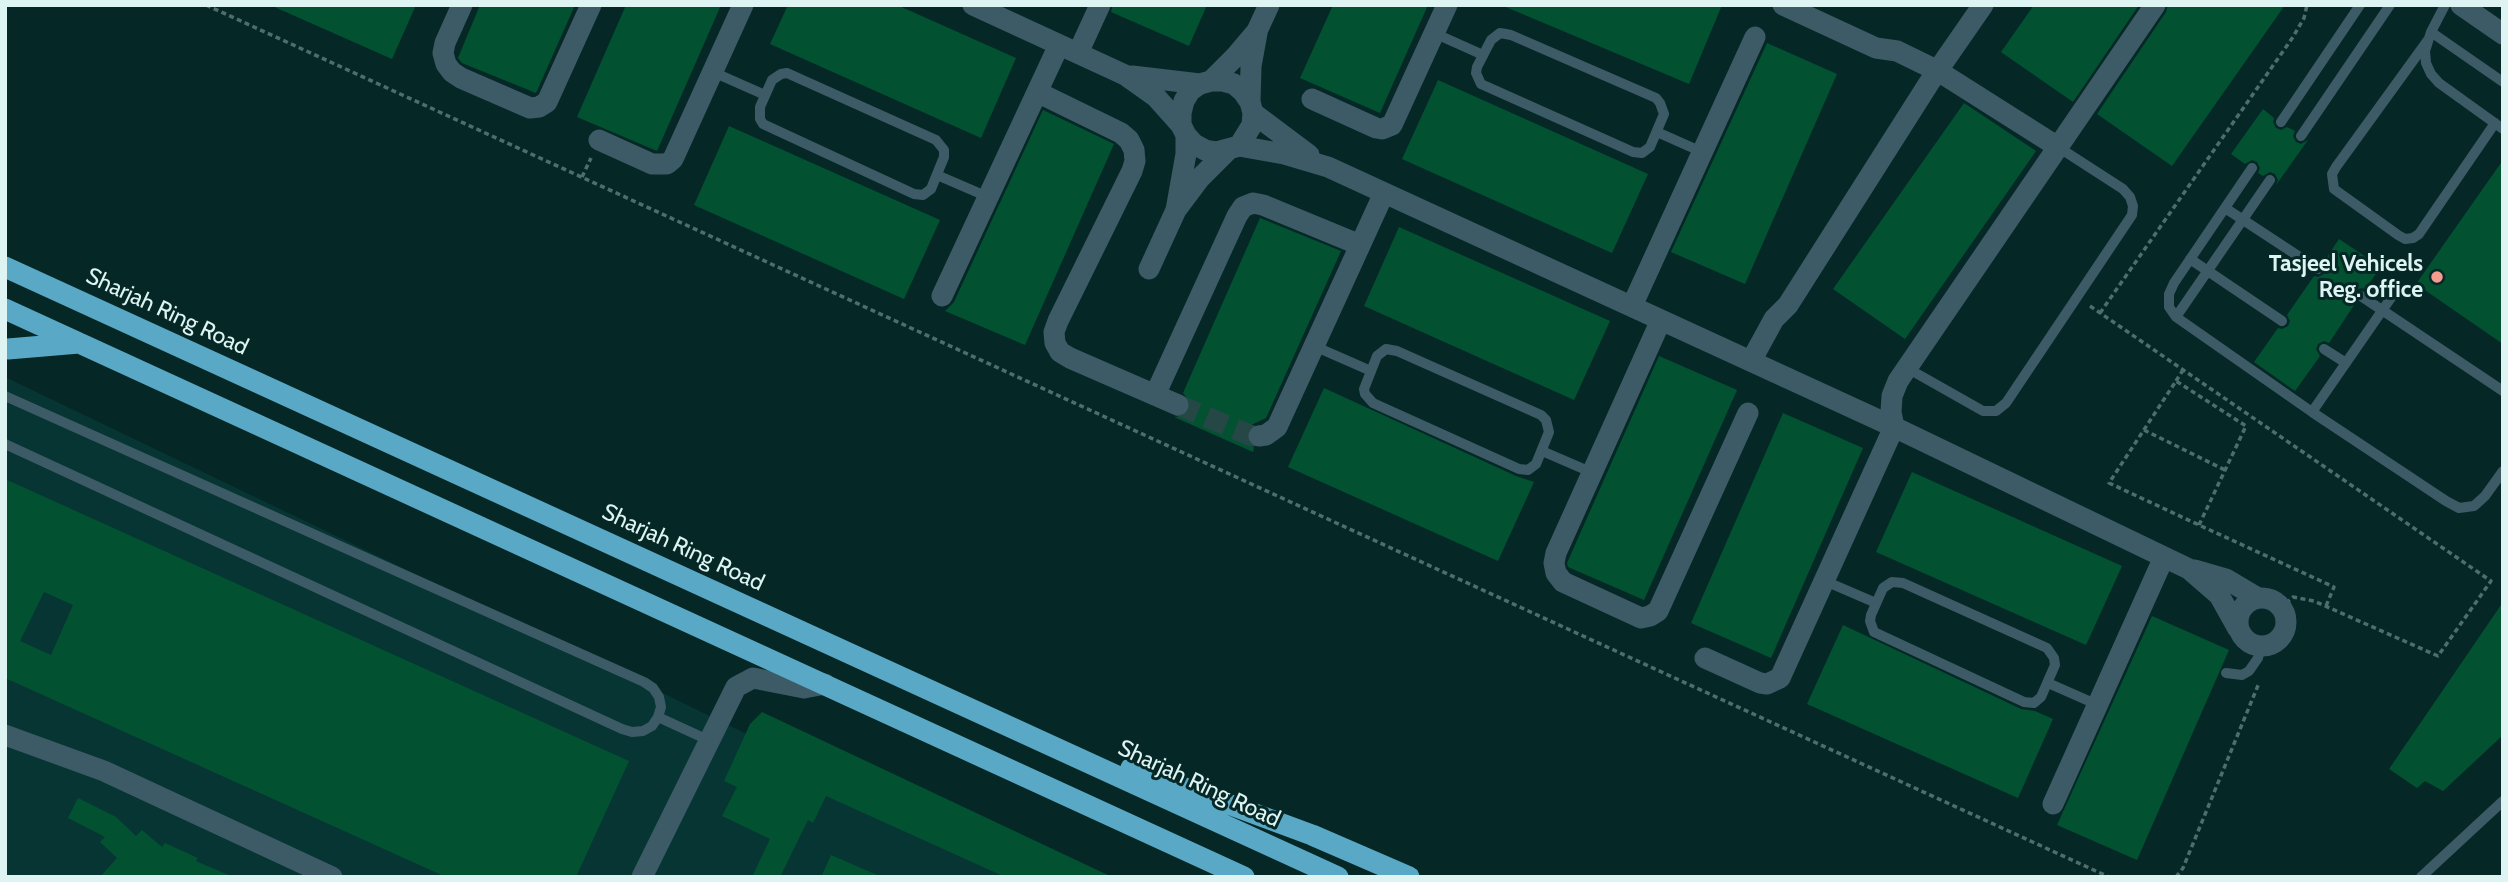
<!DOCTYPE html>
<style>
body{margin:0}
#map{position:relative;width:2508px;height:882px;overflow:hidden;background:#052827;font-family:Cabin,sans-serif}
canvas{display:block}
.frame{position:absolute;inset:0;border:7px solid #ddf4f2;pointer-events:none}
</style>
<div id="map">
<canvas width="2508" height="882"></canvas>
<div class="frame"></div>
</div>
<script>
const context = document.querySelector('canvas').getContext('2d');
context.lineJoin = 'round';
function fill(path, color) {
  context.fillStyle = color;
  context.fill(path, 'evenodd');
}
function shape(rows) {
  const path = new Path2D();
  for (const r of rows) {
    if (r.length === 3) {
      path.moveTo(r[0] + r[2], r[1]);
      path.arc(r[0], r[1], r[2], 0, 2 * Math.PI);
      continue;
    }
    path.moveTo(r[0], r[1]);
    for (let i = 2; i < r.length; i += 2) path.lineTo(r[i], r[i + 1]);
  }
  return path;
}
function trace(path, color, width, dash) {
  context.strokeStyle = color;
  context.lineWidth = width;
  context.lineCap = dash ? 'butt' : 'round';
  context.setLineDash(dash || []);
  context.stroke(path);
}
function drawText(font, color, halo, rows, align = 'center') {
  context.font = font + ' Cabin,sans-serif';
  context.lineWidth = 6;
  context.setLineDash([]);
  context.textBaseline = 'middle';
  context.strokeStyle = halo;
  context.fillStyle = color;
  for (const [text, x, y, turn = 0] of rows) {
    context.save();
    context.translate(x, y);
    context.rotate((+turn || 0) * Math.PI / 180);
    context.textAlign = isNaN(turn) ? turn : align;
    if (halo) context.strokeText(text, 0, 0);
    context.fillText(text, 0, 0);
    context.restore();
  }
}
const built = shape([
 [5,377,605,665,1040,877,5,877]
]);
const building = shape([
 [270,5,416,5,392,59],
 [480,5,575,5,536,93,462,63,458,58],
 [626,5,721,5,657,151,577,117],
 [788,5,897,5,1016,58,981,138,770,44],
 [1113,5,1207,5,1189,46,1111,12],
 [1333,5,1428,5,1380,113,1300,78],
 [1501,5,1722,5,1689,84],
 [2034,5,2139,5,2073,102,2001,52],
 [2168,5,2285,5,2172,166,2097,114,2166,12],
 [1767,43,1837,74,1745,284,1671,252],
 [1438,80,1648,174,1612,253,1402,159],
 [1964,103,2036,151,1905,339,1833,289],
 [2263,109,2274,118,2273,122,2276,128,2281,130,2287,127,2295,131,2293,136,2296,142,2301,144,2308,140,2276,185,2278,180,2275,174,2270,172,2263,176,2258,173,2260,168,2257,162,2252,160,2245,164,2231,154],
 [1043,110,1114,144,1025,345,945,311,954,302],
 [729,126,940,220,904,299,694,205],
 [2503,160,2503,344,2416,284],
 [1260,218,1341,251,1266,418,1251,425,1247,431,1246,439,1254,448,1253,452,1174,417,1185,416,1190,411,1191,403,1183,393],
 [1399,227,1610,321,1574,400,1364,306],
 [2339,239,2381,267,2365,289,2361,288,2355,291,2353,296,2356,302,2329,343,2324,341,2318,344,2316,349,2320,356,2295,391,2254,362,2278,328,2282,329,2288,326,2290,321,2287,315,2314,276,2318,277,2324,274,2326,269,2323,263],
 [1659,356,1737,390,1644,600,1568,567,1567,563],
 [1324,388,1516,476,1534,482,1498,561,1288,467],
 [1783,413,1863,448,1771,658,1691,623],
 [1912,472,2122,566,2086,645,1876,552],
 [5,479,629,761,576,877,446,877,5,678],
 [44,592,73,605,51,655,20,641],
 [2503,602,2503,735,2443,791,2425,781,2417,788,2389,769],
 [2152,616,2229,650,2137,860,2057,825],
 [1843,625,2021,709,2035,711,2053,719,2018,798,1807,704],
 [762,712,1112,877,1005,877,826,796,813,823,808,820,780,877,752,877,770,839,722,816,737,787,724,781,750,724],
 [78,798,116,817,136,836,142,830,162,847,165,843,198,858,196,861,233,877,100,877,117,858,100,842,105,837,68,818],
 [831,855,882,877,821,877]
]);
const minorTunnel = shape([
 [1178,405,1252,436,1259,436]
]);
const path = shape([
 [206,5,2109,877],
 [582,177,591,158],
 [2090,306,2491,581,2438,656,2314,601,2293,597,2282,607],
 [2100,313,2293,37,2304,18,2307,5],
 [2176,381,2183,370],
 [2144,430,2225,470],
 [2199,525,2246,426,2176,381,2109,483,2199,525,2334,587,2326,606],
 [2176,877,2183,868,2259,683]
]);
const service = shape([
 [2445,5,2431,32,2425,51,2426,63,2431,74,2439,83,2503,129],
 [2431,32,2503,82],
 [1434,33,1483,55],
 [1500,33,1511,35,1656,98,1660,103,1664,114,1650,147,1642,153,1633,152,1481,84,1476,73,1477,67,1491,40,1500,33],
 [2428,40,2336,167,2332,174,2334,189,2398,235,2405,239,2413,238,2419,234,2495,123],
 [713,72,765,95],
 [787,73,936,140,944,150,944,157,931,189,923,195,914,194,763,124,760,119,760,107,772,80,781,74,787,73],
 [2281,122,2360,5],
 [1657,132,1702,152],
 [2301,136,2390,5],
 [2252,168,2174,283,2169,294,2169,307,2176,317,2312,412,2446,501,2459,508,2474,506,2485,496,2503,471],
 [937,175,988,197],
 [2225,208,2318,269],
 [2190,259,2282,321],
 [2361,296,2503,391],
 [2176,317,2270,180],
 [1314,346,1371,371],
 [1386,349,1397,351,1541,415,1546,420,1549,432,1536,464,1528,470,1519,469,1373,403,1365,394,1364,389,1377,356,1386,349],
 [2324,349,2346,363],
 [1907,368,1983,411,1996,411,2006,403,2132,215,2133,206,2130,197,2123,189,2058,147],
 [5,396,644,682,653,688,659,697,661,707,658,717,652,726,643,731,632,732,622,729,5,444],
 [2312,412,2395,292],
 [1542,451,1593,473],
 [1825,581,1876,603],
 [1892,582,1903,583,2047,648,2054,658,2055,665,2041,697,2034,703,2024,702,1874,632,1870,621,1871,615,1883,588,1892,582],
 [2226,673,2242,675,2249,671,2258,658,2261,646],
 [2048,683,2098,705],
 [658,717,708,740],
 [2421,877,2503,801]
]);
const minor = shape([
 [462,5,445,43,443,53,446,64,452,72,461,78,530,108,539,107,547,102,591,5],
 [973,5,1125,75,1156,97,1181,125],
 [1783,5,1876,48,1897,51,1938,71,2058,147],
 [2461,5,2503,34],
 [1078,53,1100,5],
 [1132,76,1200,84],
 [1211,81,1235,57,1257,31,1269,5],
 [1037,92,1121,133,1129,140,1134,150,1135,161,1132,171,1058,321,1054,332,1055,343,1060,352,1070,358,1178,405],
 [1312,99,1376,128,1382,129,1392,125,1447,5],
 [1250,102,1251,66,1257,33],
 [1253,113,1309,155],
 [599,140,652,164,667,164,673,159,743,5],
 [1239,146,1284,154,1328,167,1894,427,2189,569,2219,595,2238,629],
 [1176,210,1186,154,1186,135,1181,125,1181,113,1184,101,1190,91,1200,84,1211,81,1223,81,1234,84,1243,92,1250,102,1253,113,1252,125,1239,146,1217,152,1205,150,1194,144,1186,135],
 [1149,269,1176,210,1200,178,1228,150],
 [942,296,1059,45],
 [1632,306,1755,37],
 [1661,320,1556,553,1554,563,1556,573,1563,582,1641,618,1650,616,1658,611,1748,413],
 [1751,361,1774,319,1788,305,1929,83,1983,5],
 [1155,395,1237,216,1243,207,1253,203,1263,205,1360,245],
 [1259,436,1266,435,1277,427,1384,193],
 [2195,570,2226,579,2258,598],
 [2262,622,24],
 [1705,658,1760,683,1767,684,1780,678,1894,427,1891,412,1892,396,1898,381,2155,5],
 [5,735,104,771,332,877],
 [2053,804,2164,557],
 [642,877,736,687,753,678,804,688,825,684]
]);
const motorway = shape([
 [5,267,1338,877],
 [5,309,1244,877],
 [8,349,79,343],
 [1131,768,1312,835,1409,877]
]);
const markers = [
 [2437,277,7,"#f59c91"]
];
const poiNames = [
 ["Tasjeel Vehicels",2423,264],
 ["Reg. office",2423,290]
];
const streetNames = [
 ["Sharjah Ring Road",167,312,25],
 ["Sharjah Ring Road",683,548,25],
 ["Sharjah Ring Road",1199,784,25]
];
fill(built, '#063533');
fill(building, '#025231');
trace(minorTunnel, '#254745', 21, [21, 10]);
trace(path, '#4e6d6c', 3.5, [5, 3.5]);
trace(service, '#3d5b66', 10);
trace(minor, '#3d5b66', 21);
trace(motorway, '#59a9c6', 21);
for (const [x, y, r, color] of markers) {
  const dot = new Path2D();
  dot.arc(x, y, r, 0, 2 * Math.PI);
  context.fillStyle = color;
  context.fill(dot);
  trace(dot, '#052827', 2.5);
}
drawText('bold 23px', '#ddf4f2', '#052827', poiNames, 'right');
drawText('23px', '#ddf4f2', '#052827', streetNames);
</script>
